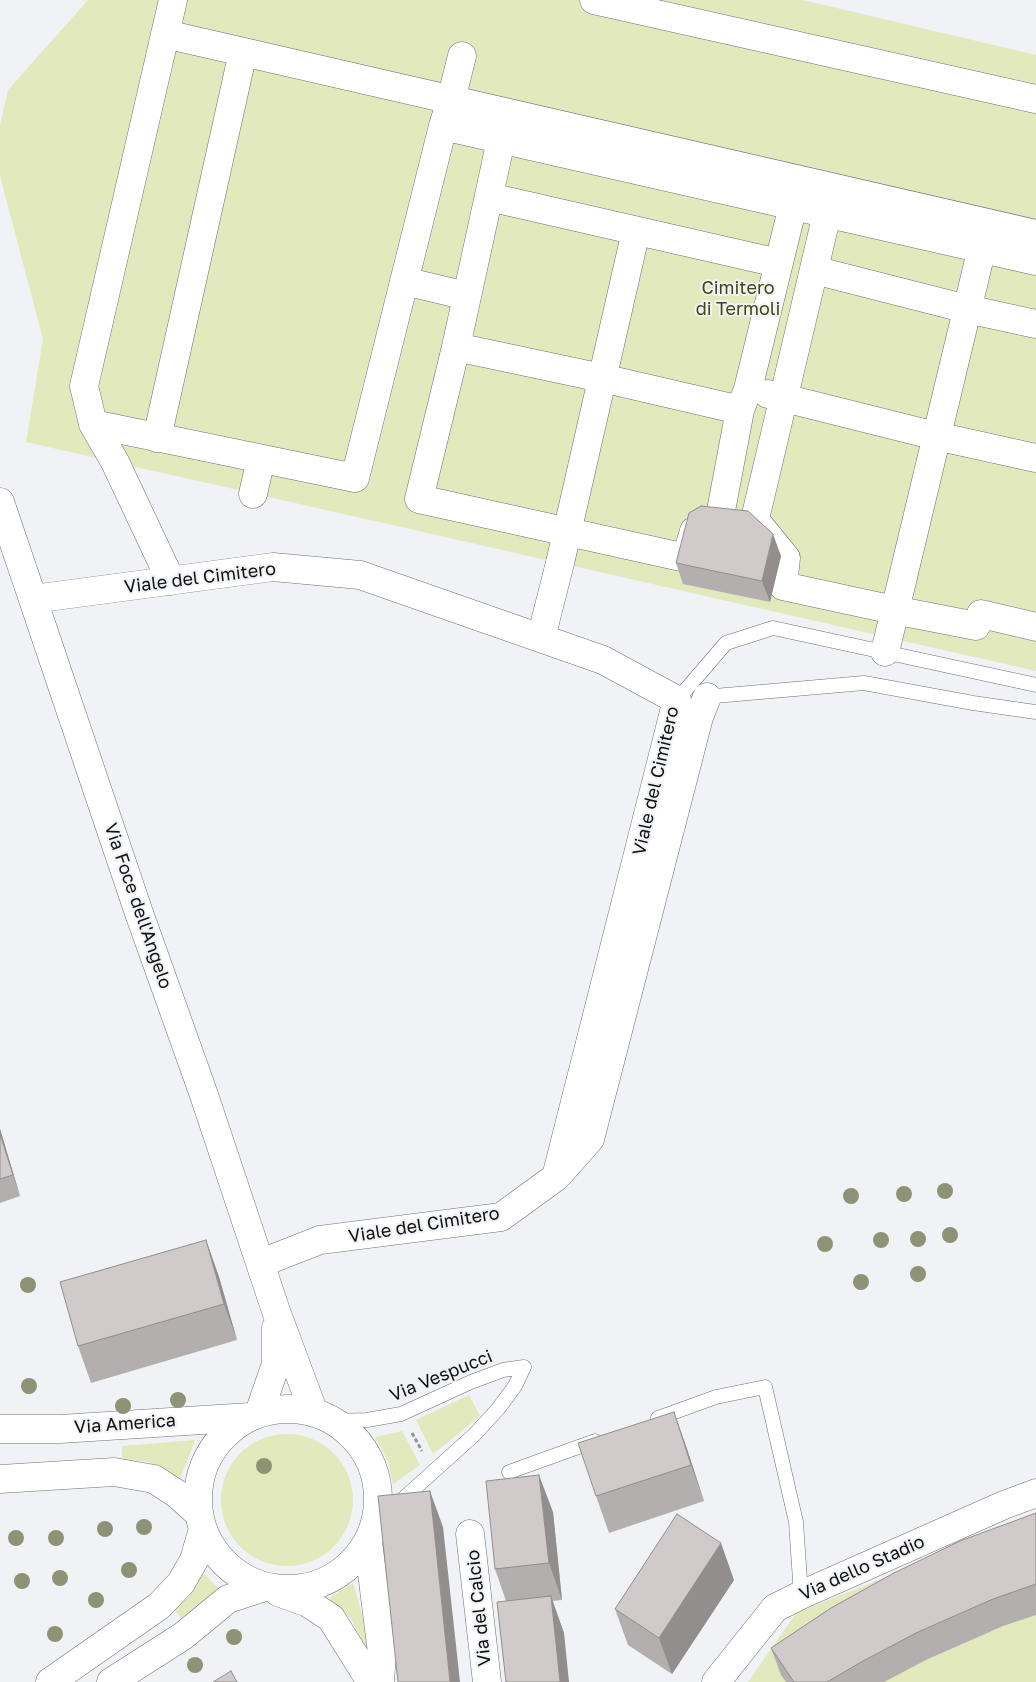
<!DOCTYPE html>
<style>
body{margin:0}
canvas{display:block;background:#f0f2f5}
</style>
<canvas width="1036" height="1682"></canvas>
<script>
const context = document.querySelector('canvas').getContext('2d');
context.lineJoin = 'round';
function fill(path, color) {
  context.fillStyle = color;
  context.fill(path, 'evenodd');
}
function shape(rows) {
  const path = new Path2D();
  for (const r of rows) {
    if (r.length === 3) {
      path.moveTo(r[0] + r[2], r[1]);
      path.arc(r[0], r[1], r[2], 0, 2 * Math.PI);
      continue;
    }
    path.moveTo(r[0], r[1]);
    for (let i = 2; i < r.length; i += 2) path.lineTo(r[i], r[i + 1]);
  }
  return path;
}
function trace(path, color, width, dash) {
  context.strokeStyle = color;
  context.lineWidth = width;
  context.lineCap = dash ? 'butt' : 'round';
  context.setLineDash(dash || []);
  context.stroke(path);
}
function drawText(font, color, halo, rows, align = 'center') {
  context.font = font + ' "Golos Text",sans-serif';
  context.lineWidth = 4;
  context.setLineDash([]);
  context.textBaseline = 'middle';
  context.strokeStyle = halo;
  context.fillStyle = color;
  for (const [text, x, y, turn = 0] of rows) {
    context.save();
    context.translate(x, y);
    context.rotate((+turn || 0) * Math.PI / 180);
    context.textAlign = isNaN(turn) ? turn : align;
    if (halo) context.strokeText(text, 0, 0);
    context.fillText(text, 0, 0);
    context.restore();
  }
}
const green = shape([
 [88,0,803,0,1036,55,1036,671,26,442,43,339,0,176,0,125,8,90],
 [469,1395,480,1416,433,1454,416,1420],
 [402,1431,420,1465,393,1484,388,1461,375,1437],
 [287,1500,66],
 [195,1440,180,1479,149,1462,122,1459,122,1446],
 [1036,1517,1036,1682,748,1682,796,1613],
 [203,1573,219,1589,203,1601,185,1623,174,1609,189,1597],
 [353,1583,377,1666,367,1650,351,1619,329,1598]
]);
const path = shape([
 [412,1433,422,1451]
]);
const lane = shape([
 [703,697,864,683,973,703,1036,712],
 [677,700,726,643,773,628,1036,685],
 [658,1418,716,1397,765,1387,796,1522,801,1595],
 [333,1421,367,1420,401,1414,471,1382,503,1370,524,1367],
 [509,1472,595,1441],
 [374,1525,474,1435,498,1409,515,1386,524,1367]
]);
const street = shape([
 [594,0,1036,99],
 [165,34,1036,234],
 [443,126,1036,261],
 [501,140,456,347,419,499,686,558,694,531],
 [489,197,778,263],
 [814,270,967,309,1036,324],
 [404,281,467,296],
 [456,347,602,378,740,410],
 [768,394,936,436,1036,458],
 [93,424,355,478,443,126,451,100,462,56],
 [157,438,243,52],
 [253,494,261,459],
 [720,516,740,410,748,389,797,189],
 [755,519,827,214],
 [755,520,786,558,783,586,894,610,976,626,981,614,1036,627],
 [171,581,115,462,93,424,84,386,173,0],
 [33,599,273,567,360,575,603,660,677,700,556,1177,501,1217,320,1240,261,1263],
 [541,638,560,563,636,231],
 [885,652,986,231],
 [559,1174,590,1139,699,717,707,697],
 [470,1534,487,1682],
 [716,1682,775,1608,801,1595,1004,1505,1036,1493]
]);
const secondary = shape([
 [0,502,139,913,204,1095,276,1311,314,1413],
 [288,1499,90],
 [259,1413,276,1364,276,1328],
 [0,1429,60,1429,250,1417],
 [0,1479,114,1472,154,1479,177,1494,199,1514],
 [368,1541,382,1653,380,1682],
 [278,1592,308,1603,331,1618,371,1682],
 [50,1682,159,1606,181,1583,194,1560,203,1529],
 [111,1682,183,1636,228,1599,265,1587]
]);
const trees = [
 [945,1191],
 [904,1194],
 [851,1196],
 [950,1235],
 [918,1239],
 [881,1240],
 [825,1244],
 [918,1274],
 [861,1282],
 [28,1285],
 [29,1386],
 [178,1400],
 [123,1406],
 [264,1466],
 [144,1527],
 [105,1529],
 [16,1538],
 [56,1538],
 [129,1570],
 [60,1578],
 [22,1581],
 [96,1600],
 [55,1634],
 [234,1637],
 [195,1665]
];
const wall = shape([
 [781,556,770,602,683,584,676,563],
 [0,1129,20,1196,0,1203],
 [206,1240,219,1277,237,1340,91,1383,78,1346],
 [674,1412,687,1449,704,1501,609,1533,596,1496],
 [553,1512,562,1600,552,1601,564,1633,506,1601,495,1569],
 [1036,1513,1036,1615,1003,1626,928,1659,884,1682,786,1682,781,1675,771,1648],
 [734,1580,672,1674,628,1645,615,1609]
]);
const shadedWall = shape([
 [773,534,781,556,770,602,762,581],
 [0,1129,20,1196,13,1175,0,1134],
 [206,1240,219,1277,237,1340,224,1304],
 [674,1412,687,1449,704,1501,691,1465],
 [539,1475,553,1512,562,1600,549,1563],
 [430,1491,443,1527,460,1682,450,1682],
 [721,1543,734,1580,672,1674,659,1638],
 [551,1596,564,1633,569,1682,560,1682]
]);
const building = shape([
 [701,506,748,511,773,534,762,581,676,563,689,513,701,506],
 [0,1134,13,1175,0,1179,0,1134],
 [206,1240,224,1304,78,1346,60,1282,206,1240],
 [674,1412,691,1465,596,1496,578,1443,674,1412],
 [539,1475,549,1563,495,1569,486,1481,539,1475],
 [430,1491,450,1682,398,1682,378,1496,430,1491],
 [1036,1513,1036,1584,993,1599,918,1632,863,1661,827,1682,794,1682,771,1648,831,1608,892,1574,960,1541,1036,1513],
 [677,1514,721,1543,659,1638,615,1609,677,1514],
 [551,1596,560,1682,506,1682,497,1602,551,1596],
 [231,1671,237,1682,213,1682,231,1671]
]);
const parkNames = [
 ["Cimitero",738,288],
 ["di Termoli",738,309]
];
const streetNames = [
 ["Viale del Cimitero",200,578,-7],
 ["Viale del Cimitero",656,781,-77],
 ["Via Foce dell'Angelo",138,906,71],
 ["Viale del Cimitero",424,1225,-9],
 ["Via Vespucci",441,1376,-22],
 ["Via America",125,1424,-4],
 ["Via dello Stadio",862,1568,-24],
 ["Via del Calcio",479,1608,-96]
];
fill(green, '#e2e9bd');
trace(lane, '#6e7073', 15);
trace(street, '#6e7073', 29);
trace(secondary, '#6e7073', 29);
trace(path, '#919395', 3, [4, 2.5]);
trace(lane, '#fff', 14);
trace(street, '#fff', 28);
trace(secondary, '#fff', 28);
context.fillStyle = '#8f9376';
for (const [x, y] of trees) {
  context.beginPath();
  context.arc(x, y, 8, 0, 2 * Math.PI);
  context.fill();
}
fill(wall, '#b3afae');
fill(shadedWall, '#928e8d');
fill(building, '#d0cbca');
trace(building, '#928e8d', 1);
drawText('18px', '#40460f', '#f0f2f5', parkNames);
drawText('18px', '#0f1011', '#f0f2f5', streetNames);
</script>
